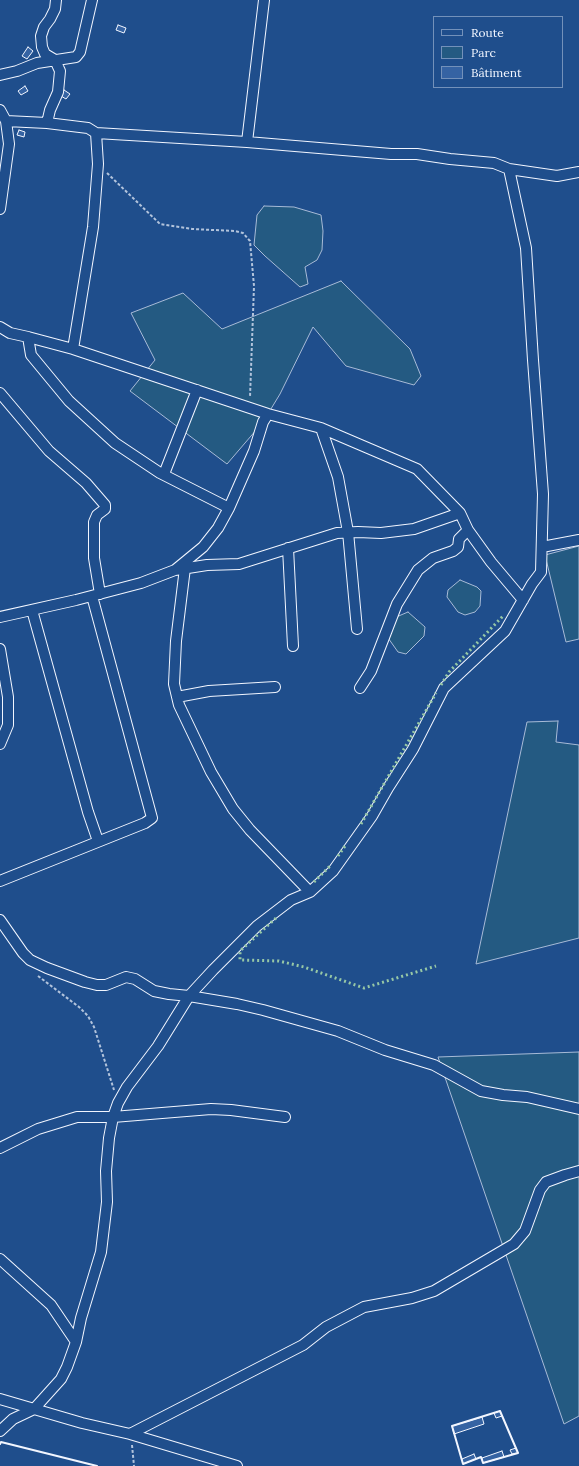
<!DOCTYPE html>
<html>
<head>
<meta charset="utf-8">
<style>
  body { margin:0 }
  #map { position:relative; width:579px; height:1466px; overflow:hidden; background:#1f4e8c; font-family:Lora,serif }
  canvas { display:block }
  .legend { position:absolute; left:433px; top:16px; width:130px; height:72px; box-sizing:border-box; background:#1f4e8c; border:1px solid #7391ba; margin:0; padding:5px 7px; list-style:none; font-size:12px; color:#f2f6ff }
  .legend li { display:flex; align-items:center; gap:8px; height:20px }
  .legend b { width:20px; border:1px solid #7391ba }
</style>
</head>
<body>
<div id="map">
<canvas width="579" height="1466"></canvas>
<ul class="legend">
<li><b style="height:5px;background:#1f4e8c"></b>Route</li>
<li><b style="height:11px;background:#245a82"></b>Parc</li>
<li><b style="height:11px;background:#3563a3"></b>Bâtiment</li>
</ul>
</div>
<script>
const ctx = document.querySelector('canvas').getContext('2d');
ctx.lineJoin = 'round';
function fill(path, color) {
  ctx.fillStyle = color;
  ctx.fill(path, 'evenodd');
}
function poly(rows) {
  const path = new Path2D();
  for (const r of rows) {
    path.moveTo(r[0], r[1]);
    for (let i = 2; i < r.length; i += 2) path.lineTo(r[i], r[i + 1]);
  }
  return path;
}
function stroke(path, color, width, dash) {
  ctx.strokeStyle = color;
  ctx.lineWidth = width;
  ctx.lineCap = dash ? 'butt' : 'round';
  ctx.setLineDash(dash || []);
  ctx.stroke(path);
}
const green = poly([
  [264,206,294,207,321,215,323,231,322,250,317,260,305,267,308,284,300,287,265,256,254,245,257,215,264,206],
  [341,281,410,349,421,376,414,385,346,366,313,327,280,394,263,422,227,464,130,391,155,360,131,313,183,293,222,329,341,281],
  [579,546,579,639,566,642,545,555,579,546],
  [460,580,477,587,481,591,480,606,475,612,465,615,458,612,447,597,448,590,460,580],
  [408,612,425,627,424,636,406,654,398,652,386,635,394,618,408,612],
  [558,721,556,742,579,745,579,938,476,964,527,722,558,721],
  [579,1052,579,1416,564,1424,438,1057,579,1052]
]);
const building = poly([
  [118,25,126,28,124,33,116,30,118,25],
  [28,47,33,51,27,59,22,56,28,47],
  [25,86,28,91,21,95,18,91,25,86],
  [64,90,70,94,66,99,61,96,64,90],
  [19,130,25,132,24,137,17,135,19,130],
  [500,1411,502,1416,496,1418,494,1413,500,1411],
  [482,1417,484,1424,454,1434,452,1426,482,1417],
  [516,1448,518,1453,512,1454,510,1450,516,1448],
  [502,1451,504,1457,483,1463,482,1458,502,1451],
  [474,1454,476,1459,463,1464,462,1459,474,1454]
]);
const path = poly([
  [107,173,160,224,192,229,235,231,243,233,250,241,254,286,250,397],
  [38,976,79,1007,88,1016,94,1027,114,1090],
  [132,1445,134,1466]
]);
const minor = poly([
  [0,75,17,71,37,63,76,57,80,52,92,0],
  [0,110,6,121],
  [47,123,88,128,96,133,98,164,93,227,73,349],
  [96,133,247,142,391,154,417,154,450,159,494,163,509,169],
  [247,142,264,0],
  [0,209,9,144,6,121,47,123,50,110,58,92,60,71,55,60,45,54,42,47,41,36,44,27,50,19,55,9,56,0],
  [0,327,10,333,28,337,31,355,69,401,115,443,160,473,229,508],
  [28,337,73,349,268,414,321,428,417,469,460,513,468,530,491,562,523,600],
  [0,393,49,451,86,483,105,505,105,509,97,515,94,522,94,558,100,594],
  [321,428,338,477,348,532,357,629],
  [164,474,197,390],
  [542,547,579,540],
  [288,548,293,646],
  [185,568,176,641,174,684,179,705,211,772,233,809,250,830,310,892],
  [175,570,203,547,218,528,229,508,254,451,263,422,268,414],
  [32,610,88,812,98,841],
  [0,617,76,600,141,583,175,570,207,565,239,564,337,533,358,532,381,533,414,529,460,513],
  [0,649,8,697,8,725,0,744],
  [360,688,371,671,397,604,418,570,433,558,453,551,458,547,459,539,468,530],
  [177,697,209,691,275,687],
  [0,881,145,823,152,818,92,596],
  [0,920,23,953,30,960,47,968,85,982,97,985,106,985,126,977,135,979,154,991,169,994,189,996,237,1004,263,1010,338,1031,385,1050,434,1065,481,1091,503,1095,527,1097,579,1109],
  [0,1148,38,1129,77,1117,113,1117,211,1109,231,1110,285,1117],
  [0,1259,51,1305,76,1342],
  [0,1399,82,1423,130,1434,237,1466],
  [0,1431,13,1419,34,1409,61,1379,67,1367,76,1342,81,1318,101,1252,107,1202,106,1171,109,1138,113,1117,118,1103,127,1087,158,1046,189,996,213,970,257,926,291,900,310,892,333,871,372,816,388,788,413,749,444,688,505,631,532,584,541,572,543,494,533,360,526,248,509,169,557,176,579,172],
  [130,1434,303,1345,326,1327,364,1307,412,1298,434,1291,514,1244,525,1231,540,1190,546,1182,565,1175,579,1171]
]);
const hedge = poly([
  [441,685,449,672,504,615],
  [361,824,436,693],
  [338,856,345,846],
  [314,882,331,865],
  [276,918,240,951,240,960,279,961,304,967,364,988,436,966]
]);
const wall = poly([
  [500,1411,518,1453,483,1463,481,1457,463,1464,452,1426,500,1411],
  [0,1444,1,1442,97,1466]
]);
fill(green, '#245a82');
stroke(green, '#a8bbd7', 1);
fill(building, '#3563a3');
stroke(building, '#f2f6ff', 1);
stroke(minor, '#f2f6ff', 12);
stroke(path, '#b3c4dc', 2, [3, 2]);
stroke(minor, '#1f4e8c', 10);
stroke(hedge, '#97c8a6', 3, [2, 3]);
stroke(wall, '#f2f6ff', 2);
</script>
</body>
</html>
